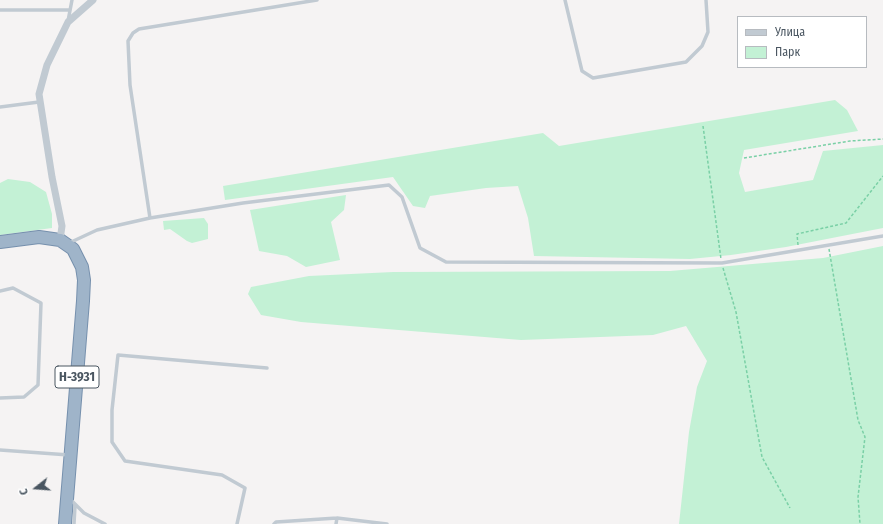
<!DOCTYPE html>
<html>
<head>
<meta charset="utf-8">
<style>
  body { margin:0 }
  #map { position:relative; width:883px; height:524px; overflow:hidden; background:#f5f3f3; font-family:"Fira Sans Condensed",sans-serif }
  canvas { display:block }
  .legend { position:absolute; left:737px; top:16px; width:130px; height:52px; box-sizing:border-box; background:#fff; border:1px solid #b7bbc0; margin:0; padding:5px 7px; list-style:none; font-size:12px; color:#4a5661 }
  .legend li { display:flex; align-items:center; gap:8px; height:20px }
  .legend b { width:20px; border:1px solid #b7bbc0 }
  .north { position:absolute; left:16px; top:468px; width:40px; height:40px; -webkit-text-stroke:3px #fff; paint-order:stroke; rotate:253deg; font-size:11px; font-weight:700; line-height:16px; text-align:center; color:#4a5661 }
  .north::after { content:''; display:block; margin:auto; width:14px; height:18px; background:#4a5661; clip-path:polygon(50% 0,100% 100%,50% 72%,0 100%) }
</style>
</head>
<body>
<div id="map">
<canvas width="883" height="524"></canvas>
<ul class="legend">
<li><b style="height:5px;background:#c1cad2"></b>Улица</li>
<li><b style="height:11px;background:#c3f1d5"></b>Парк</li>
</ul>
<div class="north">С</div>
</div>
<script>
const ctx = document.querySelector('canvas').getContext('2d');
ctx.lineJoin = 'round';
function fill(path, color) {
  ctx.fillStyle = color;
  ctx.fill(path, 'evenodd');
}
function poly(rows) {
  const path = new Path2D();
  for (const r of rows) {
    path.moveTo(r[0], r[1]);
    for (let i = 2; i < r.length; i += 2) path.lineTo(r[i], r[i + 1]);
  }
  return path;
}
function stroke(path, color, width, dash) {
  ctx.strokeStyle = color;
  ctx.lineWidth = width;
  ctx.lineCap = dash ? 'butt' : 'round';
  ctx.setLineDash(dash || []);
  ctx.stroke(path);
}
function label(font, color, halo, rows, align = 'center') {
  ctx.font = font + ' "Fira Sans Condensed",sans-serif';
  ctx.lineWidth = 3.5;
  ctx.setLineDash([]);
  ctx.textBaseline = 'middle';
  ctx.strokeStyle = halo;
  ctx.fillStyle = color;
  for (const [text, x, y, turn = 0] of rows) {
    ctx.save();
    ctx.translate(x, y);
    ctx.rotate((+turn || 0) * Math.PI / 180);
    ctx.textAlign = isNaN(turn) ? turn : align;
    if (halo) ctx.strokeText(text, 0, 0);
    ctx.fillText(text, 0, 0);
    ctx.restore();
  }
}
const green = poly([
  [835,100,847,110,858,131,744,150,739,173,745,192,813,180,823,151,883,145,883,228,786,247,731,255,690,259,534,256,528,218,518,186,486,188,430,196,425,208,413,206,393,177,225,200,223,186,543,133,559,146],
  [8,179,30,182,46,192,52,214,52,228,0,235,0,183],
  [346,195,344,210,331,222,340,260,306,267,287,256,259,251,250,210],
  [204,218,208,224,208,239,192,243,187,241,170,229,164,230,163,221],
  [883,246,883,524,679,524,689,432,697,387,707,361,686,326,653,335,521,340,301,322,261,315,248,294,251,287,309,276,393,272,670,271,823,258]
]);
const path = poly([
  [703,126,721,259],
  [744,158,850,141,883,139],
  [798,245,797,234,846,223,883,176],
  [829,249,858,420,865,437,858,497,860,524],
  [723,268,736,312,762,457,790,508]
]);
const service = poly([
  [565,0,582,71,593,78,686,62,702,46,708,32,706,0],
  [0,10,70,10],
  [68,21,72,0],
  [0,107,39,102],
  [150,218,130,85,128,41,133,33,139,29,317,0],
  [69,243,97,230,150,218,243,203,389,185,402,197,420,248,446,262,722,263,883,236],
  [0,291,13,288,41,303,38,385,24,397,0,398],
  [0,450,69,455],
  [70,499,84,513,105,524],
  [337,518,387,524],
  [74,524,75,506],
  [237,524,245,488,222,475,125,461,112,442,112,410,118,355,267,368],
  [274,524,276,522,337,518,336,524]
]);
const minor = poly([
  [60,240,62,226,52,177,39,94,47,65,68,22,93,0]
]);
const trunk = poly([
  [0,242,39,237,60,240,73,249,82,267,84,280,83,301,65,524]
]);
const shields = [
  [77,377,44]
];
const shieldNames = [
  ["Н-3931",77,377]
];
fill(green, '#c3f1d5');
stroke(trunk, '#7690ad', 14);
stroke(path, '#7ad0a6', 1.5, [3, 2]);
stroke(service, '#c1cad2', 3.5);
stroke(minor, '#c1cad2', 7);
stroke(trunk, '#9fb4c9', 12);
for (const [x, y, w] of shields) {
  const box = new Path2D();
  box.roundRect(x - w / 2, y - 11, w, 22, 3);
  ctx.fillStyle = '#fff';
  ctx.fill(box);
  stroke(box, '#4a5661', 1);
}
label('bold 13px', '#4a5661', null, shieldNames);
</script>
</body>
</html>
